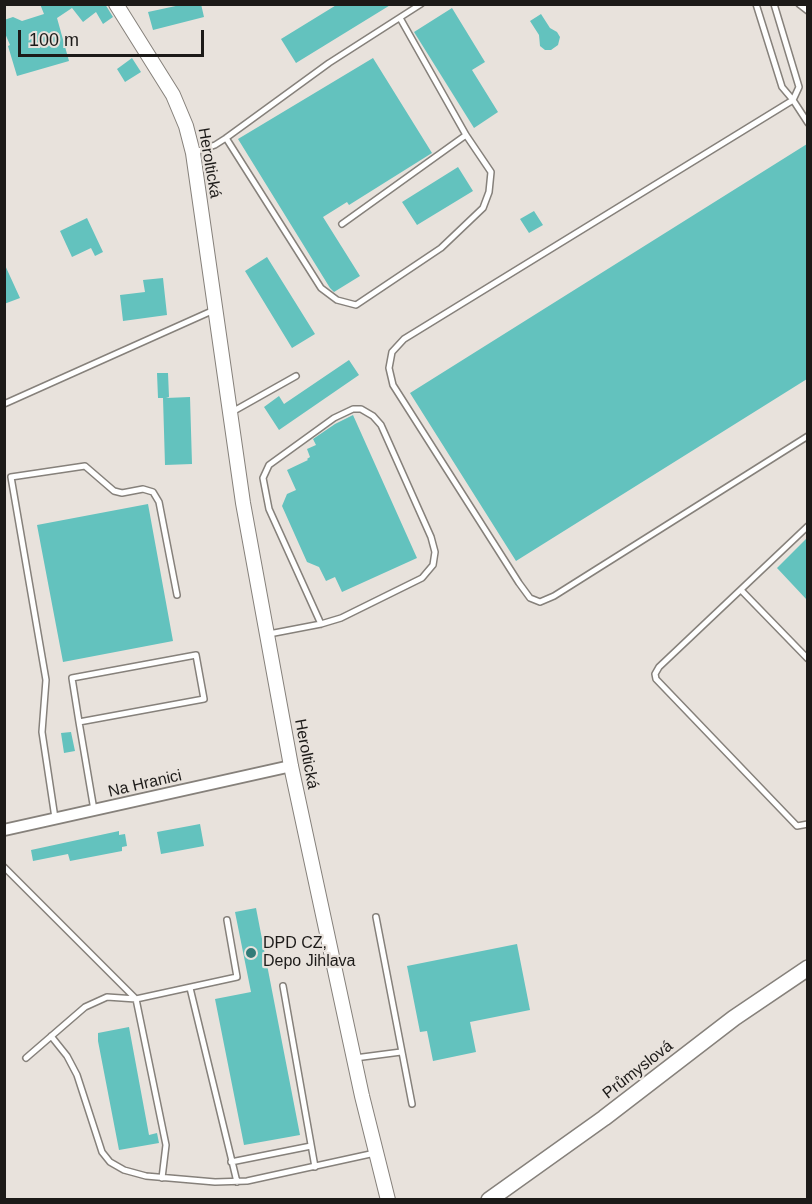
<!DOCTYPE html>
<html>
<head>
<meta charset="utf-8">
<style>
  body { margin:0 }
  #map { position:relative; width:812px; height:1204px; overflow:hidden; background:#e8e2dc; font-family:Helvetica,sans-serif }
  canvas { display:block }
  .frame { position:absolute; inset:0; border:6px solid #1c1a18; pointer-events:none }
  .scale { position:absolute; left:18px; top:30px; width:186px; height:27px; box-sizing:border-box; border:3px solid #1c1a18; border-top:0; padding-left:8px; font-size:18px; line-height:21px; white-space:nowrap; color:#1c1a18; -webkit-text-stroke:4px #e8e2dc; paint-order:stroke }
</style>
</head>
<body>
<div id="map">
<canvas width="812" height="1204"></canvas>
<div class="frame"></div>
<div class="scale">100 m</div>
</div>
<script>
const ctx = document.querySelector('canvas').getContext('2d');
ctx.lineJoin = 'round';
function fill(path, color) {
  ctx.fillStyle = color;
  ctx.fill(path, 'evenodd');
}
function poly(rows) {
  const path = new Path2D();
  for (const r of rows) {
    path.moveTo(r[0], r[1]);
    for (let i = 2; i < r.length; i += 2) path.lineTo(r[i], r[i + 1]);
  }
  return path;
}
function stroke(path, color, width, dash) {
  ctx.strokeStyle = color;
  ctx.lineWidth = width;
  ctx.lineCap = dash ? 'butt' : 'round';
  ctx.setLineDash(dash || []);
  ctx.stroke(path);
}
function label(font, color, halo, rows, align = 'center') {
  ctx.font = font + ' Helvetica,sans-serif';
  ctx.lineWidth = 4.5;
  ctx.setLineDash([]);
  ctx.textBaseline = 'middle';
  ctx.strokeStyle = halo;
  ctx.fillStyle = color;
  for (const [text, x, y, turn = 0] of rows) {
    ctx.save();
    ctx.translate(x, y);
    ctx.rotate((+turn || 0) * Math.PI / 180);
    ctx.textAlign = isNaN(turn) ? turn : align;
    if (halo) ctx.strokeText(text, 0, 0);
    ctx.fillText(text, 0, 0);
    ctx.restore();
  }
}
const building = poly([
  [40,4,105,4,113,17,103,24,96,12,83,22,72,8,57,18,69,61,17,76,8,46,10,45,4,31,4,20,13,17,22,21,44,14],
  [185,4,201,4,204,17,153,30,148,12],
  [338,4,392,4,296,63,281,39],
  [452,8,485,62,472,70,498,112,474,128,414,32],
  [541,14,550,28,557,32,560,37,558,45,551,50,545,50,540,46,539,35,530,21],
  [132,58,141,72,125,82,117,69],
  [373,58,432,153,349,205,347,202,323,217,360,276,334,292,330,288,238,139],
  [807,144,807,379,516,561,410,393],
  [458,167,473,191,417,225,402,202],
  [534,211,543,225,529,233,520,219],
  [87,218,103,252,95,256,91,248,72,257,60,231],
  [267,257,315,334,292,348,245,271],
  [4,263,20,298,4,304],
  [163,278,167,315,123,321,120,295,145,292,143,280],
  [349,360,359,375,279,430,264,407,279,396,284,404],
  [157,373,168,373,169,397,166,398,190,397,192,464,165,465,163,398,158,398],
  [353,415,417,558,342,592,335,577,326,581,319,567,307,562,282,506,287,494,296,490,287,470,308,460,307,459,310,457,307,449,316,445,313,439,335,424],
  [148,504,173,641,63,662,37,525],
  [807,538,807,600,777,568],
  [71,732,75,751,64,753,61,733],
  [200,824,204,846,161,854,157,832],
  [119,831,119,835,125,834,127,846,122,847,122,851,70,861,68,854,33,861,31,850],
  [256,908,300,1135,244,1145,215,999,251,992,235,912],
  [517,944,530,1010,470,1022,476,1052,433,1061,427,1031,420,1032,407,966],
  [129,1027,149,1135,157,1133,159,1143,119,1150,98,1041,98,1033]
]);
const service = poly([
  [756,4,782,87,793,100,799,87,774,4],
  [799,4,808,11],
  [808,123,793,100,404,339,392,352,389,368,393,385,519,583,530,598,540,602,554,596,808,436],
  [226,138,321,288,337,300,356,305,441,248,483,208,489,192,491,172,466,135,400,18],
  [195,152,215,145,226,138,329,63,421,4],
  [342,224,466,135],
  [4,404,214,310],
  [232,412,296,376],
  [808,526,659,667,655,674,656,679,797,826,808,824],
  [741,590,808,659],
  [269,634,321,624,341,618,422,578,433,565,435,552,431,537,381,425,373,416,361,409,353,409,334,418,269,465,263,478,269,509,321,624],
  [79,722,204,699,196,655,72,678,79,722,94,810],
  [55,818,42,732,46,680,11,477,85,466,114,491,122,493,143,489,153,492,159,502,177,595],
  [4,867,136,999,166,1145,162,1178],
  [376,917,412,1104],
  [283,986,315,1167],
  [190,988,237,1182],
  [51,1036,67,1056,77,1075,102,1152,110,1162,124,1170,146,1176,215,1182,247,1181,375,1153],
  [26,1058,85,1007,107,997,136,999,237,977,227,920],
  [355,1058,401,1052],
  [231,1162,311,1146]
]);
const minor = poly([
  [4,830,291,766]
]);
const tertiary = poly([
  [116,4,173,95,186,126,193,153,243,503,291,766,362,1096,388,1200]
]);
const secondary = poly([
  [489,1200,604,1118,734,1018,808,968]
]);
const markers = [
  [251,953,6,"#327b78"]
];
const streetNames = [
  ["Heroltická",209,163,80],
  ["Heroltická",306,754,79],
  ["Na Hranici",145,784,-13],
  ["Průmyslová",638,1070,-38]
];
const poiNames = [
  ["DPD CZ,",263,944],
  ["Depo Jihlava",263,962]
];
fill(building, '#63c2be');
stroke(service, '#86817b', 8);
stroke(minor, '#86817b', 14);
stroke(tertiary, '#86817b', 16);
stroke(secondary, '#86817b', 18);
stroke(service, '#fff', 5);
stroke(minor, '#fff', 10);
stroke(tertiary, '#fff', 14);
stroke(secondary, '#fff', 15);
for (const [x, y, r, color] of markers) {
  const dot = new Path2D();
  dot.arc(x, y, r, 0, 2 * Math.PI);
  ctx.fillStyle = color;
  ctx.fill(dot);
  stroke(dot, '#e8e2dc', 2);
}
label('16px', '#1c1a18', '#e8e2dc', streetNames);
label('16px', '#1c1a18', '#e8e2dc', poiNames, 'left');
</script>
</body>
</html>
